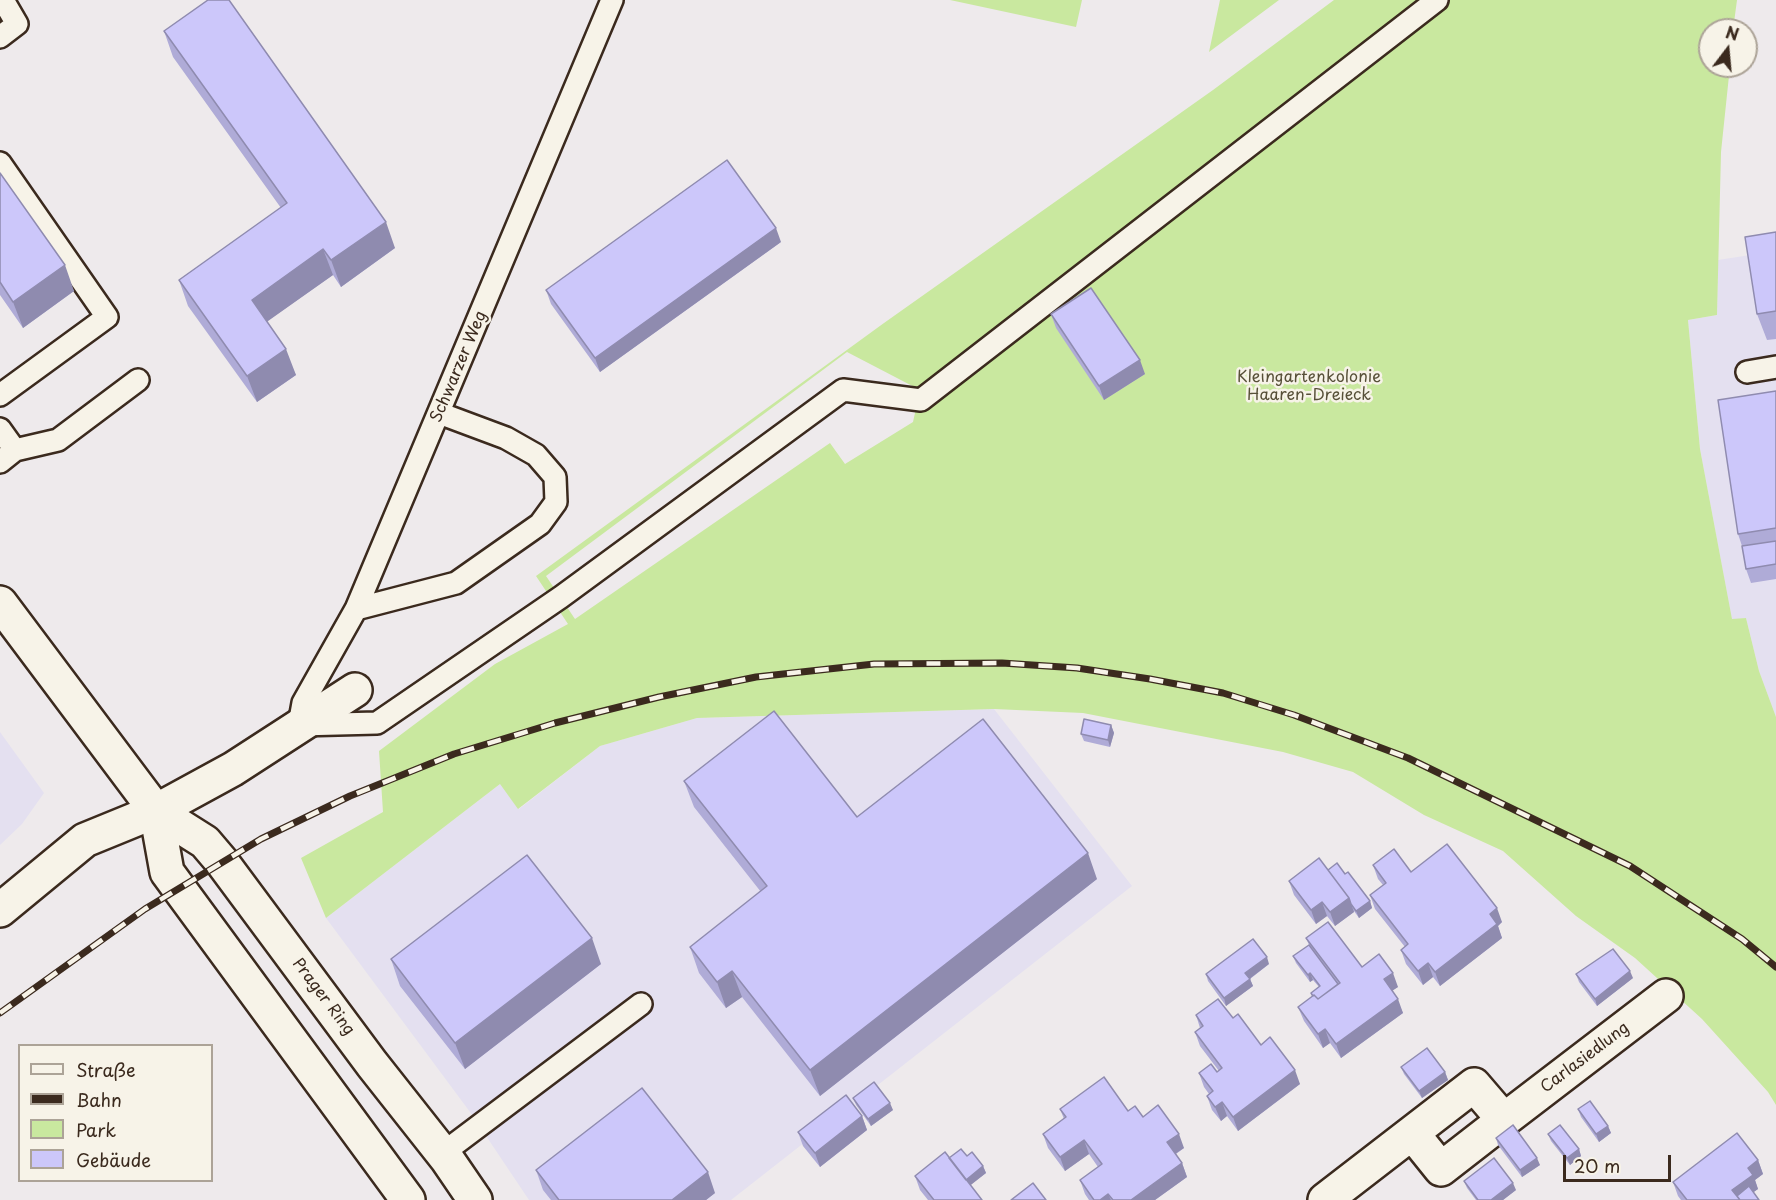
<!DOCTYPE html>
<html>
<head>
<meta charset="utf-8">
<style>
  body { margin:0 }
  #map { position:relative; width:1776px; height:1200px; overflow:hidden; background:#eeeaec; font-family:"Playpen Sans",sans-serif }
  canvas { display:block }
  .legend { position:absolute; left:18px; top:1044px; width:195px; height:138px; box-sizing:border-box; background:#f7f3e8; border:2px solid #aca397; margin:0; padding:8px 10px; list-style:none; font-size:18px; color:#3b2a1e }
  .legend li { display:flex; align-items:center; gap:12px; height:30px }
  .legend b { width:30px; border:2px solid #aca397 }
  .north { position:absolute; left:1698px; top:18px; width:60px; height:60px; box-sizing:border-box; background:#f7f3e8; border:2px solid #aca397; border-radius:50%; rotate:16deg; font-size:16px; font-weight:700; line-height:24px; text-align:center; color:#3b2a1e }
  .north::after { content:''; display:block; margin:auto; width:21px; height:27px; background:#3b2a1e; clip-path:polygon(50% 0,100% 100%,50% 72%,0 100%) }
  .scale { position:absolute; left:1563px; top:1155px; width:108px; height:27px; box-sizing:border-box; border:3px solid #3b2a1e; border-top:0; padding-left:8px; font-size:18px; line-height:21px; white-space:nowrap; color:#3b2a1e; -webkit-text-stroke:4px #f7f3e8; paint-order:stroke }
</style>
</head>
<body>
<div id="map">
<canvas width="1776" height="1200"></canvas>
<ul class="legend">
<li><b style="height:8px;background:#f7f3e8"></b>Straße</li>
<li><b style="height:8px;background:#3b2a1e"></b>Bahn</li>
<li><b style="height:16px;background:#c9e89f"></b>Park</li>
<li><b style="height:16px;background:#ccc7fa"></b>Gebäude</li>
</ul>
<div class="north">N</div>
<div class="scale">20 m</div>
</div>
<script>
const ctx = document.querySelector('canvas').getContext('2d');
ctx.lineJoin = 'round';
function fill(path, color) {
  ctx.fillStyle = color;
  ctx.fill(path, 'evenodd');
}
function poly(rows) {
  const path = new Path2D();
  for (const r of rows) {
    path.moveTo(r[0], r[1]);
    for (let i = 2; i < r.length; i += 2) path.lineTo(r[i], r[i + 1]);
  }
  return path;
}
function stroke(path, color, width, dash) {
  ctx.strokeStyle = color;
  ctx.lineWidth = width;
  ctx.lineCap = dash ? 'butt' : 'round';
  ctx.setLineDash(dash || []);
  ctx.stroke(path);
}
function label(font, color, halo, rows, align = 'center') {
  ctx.font = font + ' "Playpen Sans",sans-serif';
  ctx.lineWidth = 5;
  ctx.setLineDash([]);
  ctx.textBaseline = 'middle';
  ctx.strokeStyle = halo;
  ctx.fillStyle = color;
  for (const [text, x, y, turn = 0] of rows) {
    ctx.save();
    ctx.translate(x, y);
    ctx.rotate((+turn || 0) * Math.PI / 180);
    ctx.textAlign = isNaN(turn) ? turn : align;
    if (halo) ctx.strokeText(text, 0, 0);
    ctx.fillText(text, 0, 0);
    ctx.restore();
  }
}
const built = poly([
  [1776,251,1776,717,1759,671,1746,618,1732,620,1700,449,1688,320,1717,315,1718,260],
  [994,709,1132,886,731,1200,529,1200,470,1112,326,918,500,784,519,809,600,746,697,718],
  [0,732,44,793,22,824,0,845]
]);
const green = poly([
  [950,0,1082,0,1076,27],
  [1220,0,1279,0,1209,52],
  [1334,0,1737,0,1733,30,1710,30,1710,66,1730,66,1721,152,1717,315,1688,320,1700,449,1732,619,1746,618,1759,671,1776,717,1776,1105,1768,1092,1702,1019,1635,958,1576,916,1503,851,1424,815,1353,772,1283,752,1083,713,994,709,697,718,600,746,518,809,500,784,326,918,301,858,383,812,379,751,495,664,568,624,536,576,884,323,1213,90],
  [847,352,920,390,913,422,845,464,830,443,575,619,546,576]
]);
const lane = poly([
  [612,0,356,609,303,703,299,725,377,723,561,597,843,390,921,400,1437,0],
  [0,37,17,24,3,0],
  [0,163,107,317,0,395],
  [1747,372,1776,367],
  [0,429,15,450,0,462],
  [15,450,58,440,138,380],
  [356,609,456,583,540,524,556,502,555,477,536,455,506,438,439,413],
  [443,1153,641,1004]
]);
const street = poly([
  [156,811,233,769,355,690],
  [1412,1133,1441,1169,1504,1120],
  [1325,1200,1474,1085,1504,1120,1666,996]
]);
const secondary = poly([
  [0,910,85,840,156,811]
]);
const primary = poly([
  [0,603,156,811,205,842,222,862,372,1064,447,1159,475,1200],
  [156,811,167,872,408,1200]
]);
const rail = poly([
  [0,1013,145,909,261,839,350,796,454,754,555,723,659,697,756,677,874,664,1002,663,1077,668,1150,679,1223,693,1294,715,1408,758,1630,866,1742,939,1776,967]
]);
const wall = poly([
  [164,31,395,248,341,287,333,275,267,321,296,375,257,402,188,306,179,280,281,208,173,57],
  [0,173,74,291,23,328,0,295],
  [1776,232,1776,339,1767,340,1757,314],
  [781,242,600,372,551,304,546,290],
  [1051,314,1145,374,1104,400,1056,328],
  [1776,391,1776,579,1751,583,1746,569,1742,546,1738,534],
  [1111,725,1114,733,1110,747,1084,741,1081,734],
  [684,781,857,817,1097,879,820,1096,742,997,726,1008,699,973,690,947,761,892,694,807],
  [1373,865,1411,872,1502,922,1498,926,1502,938,1440,986,1433,977,1423,985,1406,964,1401,950,1405,947,1375,909,1370,895,1383,885,1378,879],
  [1328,870,1345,874,1370,901,1372,908,1359,918,1354,911,1354,912,1335,926,1327,916,1316,924,1294,895,1289,881],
  [1306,938,1398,987,1392,990,1403,1013,1341,1058,1330,1043,1323,1048,1304,1021,1298,1007,1312,997,1311,993,1319,987,1313,980,1310,982,1296,963,1293,956,1309,945],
  [391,959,601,964,465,1069,400,986],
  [1269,964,1250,979,1253,986,1226,1006,1208,981,1206,974],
  [1576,974,1633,978,1597,1006,1579,982],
  [1196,1015,1233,1018,1300,1084,1238,1131,1227,1116,1221,1121,1212,1110,1207,1096,1209,1094,1204,1087,1199,1073,1217,1072,1219,1071,1200,1046,1195,1032,1200,1028],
  [1401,1067,1445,1072,1448,1080,1422,1098,1404,1074],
  [853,1098,893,1110,871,1126,856,1105],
  [1060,1109,1128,1111,1143,1117,1184,1148,1176,1154,1182,1163,1187,1177,1155,1200,1089,1200,1085,1194,1080,1180,1098,1167,1089,1154,1065,1171,1048,1148,1043,1134,1064,1119],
  [1578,1109,1608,1126,1611,1133,1599,1142,1581,1117],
  [862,1116,867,1130,820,1167,803,1146,798,1132],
  [1548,1134,1579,1149,1581,1156,1570,1165,1551,1141],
  [1496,1138,1540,1165,1522,1177,1498,1145],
  [967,1156,983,1166,986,1173,970,1185,982,1200,928,1200,920,1190,915,1176,949,1158],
  [1758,1160,1763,1174,1755,1180,1758,1189,1753,1192,1759,1200,1681,1200,1678,1196,1673,1182],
  [536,1170,715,1193,706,1200,551,1200,543,1190],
  [1464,1181,1516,1190,1503,1200,1476,1200,1467,1188]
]);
const shadedWall = poly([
  [386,222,395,248,341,287,331,260],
  [776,228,781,242,600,372,595,358],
  [323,249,333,275,261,326,252,300],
  [65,265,74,291,23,328,13,302],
  [286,349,296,375,257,402,247,376],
  [1140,360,1145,374,1104,400,1099,386],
  [1111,725,1114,733,1110,747,1108,740],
  [1088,853,1097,879,820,1096,810,1070],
  [1349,898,1354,912,1335,926,1330,912],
  [1370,901,1372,908,1359,918,1356,911],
  [1322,902,1327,916,1316,924,1311,910],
  [1497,908,1502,922,1498,926,1502,938,1440,986,1435,972,1490,914],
  [592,938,601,964,465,1069,455,1043],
  [1267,957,1269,964,1248,980,1245,973],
  [1428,963,1433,977,1423,985,1418,971],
  [732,971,742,997,726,1008,717,982],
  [1630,971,1633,978,1597,1006,1595,999],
  [1310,973,1313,980,1310,982,1308,975],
  [1393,973,1398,987,1389,993,1384,979],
  [1250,979,1253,986,1226,1006,1224,998],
  [1398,999,1403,1013,1341,1058,1336,1044],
  [1325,1029,1330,1043,1323,1048,1318,1034],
  [1295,1070,1300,1084,1238,1131,1233,1117],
  [1445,1072,1448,1080,1422,1098,1419,1091],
  [1222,1102,1227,1116,1221,1121,1215,1107],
  [890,1103,893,1110,871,1126,868,1119],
  [862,1116,867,1130,820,1167,815,1153],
  [1608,1126,1611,1133,1599,1142,1596,1134],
  [1179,1134,1184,1148,1172,1156,1167,1142],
  [1084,1140,1089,1154,1065,1171,1060,1157],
  [1579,1149,1581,1156,1570,1165,1567,1158],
  [1537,1158,1540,1165,1522,1177,1520,1170],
  [1758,1160,1763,1174,1755,1180,1758,1189,1743,1200,1737,1200,1732,1190,1748,1168],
  [1182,1163,1187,1177,1155,1200,1131,1200],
  [983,1166,986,1173,967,1188,964,1181],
  [708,1172,715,1193,706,1200,672,1200],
  [1513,1183,1516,1190,1503,1200,1491,1200],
  [1108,1194,1111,1200,1100,1200]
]);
const building = poly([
  [208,0,229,0,386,222,331,260,323,249,252,300,286,349,247,376,179,280,287,203,164,31,208,0],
  [727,160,776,228,595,358,546,290,727,160],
  [0,173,65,265,13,302,0,282,0,173],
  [1776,232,1776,311,1757,314,1745,237,1776,232],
  [1091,288,1140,360,1099,386,1051,314,1091,288],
  [1776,391,1776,528,1738,534,1718,400,1776,391],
  [1776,541,1776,564,1746,569,1742,546,1776,541],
  [774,711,857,817,983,719,1088,853,810,1070,732,971,717,982,690,947,767,886,684,781,774,711],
  [1084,719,1111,725,1108,740,1081,734,1084,719],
  [1447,844,1497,908,1490,914,1497,924,1435,972,1428,963,1418,971,1401,950,1408,944,1370,895,1386,883,1373,865,1394,849,1411,872,1447,844],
  [527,855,592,938,455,1043,391,959,527,855],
  [1319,858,1349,898,1330,912,1322,902,1311,910,1289,881,1319,858],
  [1337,863,1345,874,1348,872,1370,901,1356,911,1351,904,1349,898,1328,870,1337,863],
  [1328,922,1362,967,1379,954,1393,973,1384,979,1398,999,1336,1044,1325,1029,1318,1034,1298,1007,1314,995,1318,999,1340,983,1306,938,1328,922],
  [1253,939,1267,957,1245,973,1250,979,1224,998,1206,974,1253,939],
  [1309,945,1338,984,1318,999,1314,995,1313,996,1311,993,1320,986,1310,973,1308,975,1293,956,1309,945],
  [1613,949,1630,971,1595,999,1576,974,1613,949],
  [1218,999,1233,1018,1238,1014,1261,1045,1270,1037,1295,1070,1233,1117,1222,1102,1215,1107,1207,1096,1213,1091,1199,1073,1211,1064,1217,1072,1222,1068,1195,1032,1203,1026,1196,1015,1218,999],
  [1427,1048,1445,1072,1419,1091,1401,1067,1427,1048],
  [1104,1077,1128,1111,1135,1106,1143,1117,1158,1105,1179,1134,1167,1142,1182,1163,1131,1200,1113,1200,1108,1194,1100,1200,1094,1200,1080,1180,1102,1164,1084,1140,1060,1157,1043,1134,1066,1117,1060,1109,1104,1077],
  [874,1082,890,1103,868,1119,853,1098,874,1082],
  [642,1088,708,1172,672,1200,559,1200,536,1170,642,1088],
  [846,1095,862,1116,815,1153,798,1132,846,1095],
  [1590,1101,1608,1126,1596,1134,1578,1109,1590,1101],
  [1513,1125,1537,1158,1520,1170,1496,1138,1513,1125],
  [1560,1125,1579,1149,1567,1158,1548,1134,1560,1125],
  [1737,1133,1758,1160,1748,1168,1753,1175,1732,1190,1740,1200,1687,1200,1673,1182,1737,1133],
  [961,1149,967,1156,972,1152,983,1166,966,1180,949,1158,961,1149],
  [945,1152,982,1200,934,1200,915,1176,945,1152],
  [1494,1158,1513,1183,1491,1200,1478,1200,1464,1181,1494,1158],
  [1033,1183,1046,1200,1011,1200,1033,1183],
  [1749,1186,1759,1200,1740,1200,1737,1196,1749,1186]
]);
const streetNames = [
  ["Schwarzer Weg",459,367,-67],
  ["Prager Ring",323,997,53],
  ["Carlasiedlung",1585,1058,-37]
];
const parkNames = [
  ["Kleingartenkolonie",1309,378],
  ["Haaren-Dreieck",1309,396]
];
fill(built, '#e4e0f0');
fill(green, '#c9e89f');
stroke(lane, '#3b2a1e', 26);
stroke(street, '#3b2a1e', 38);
stroke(secondary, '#3b2a1e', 38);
stroke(primary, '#3b2a1e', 38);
stroke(lane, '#f7f3e8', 21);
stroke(street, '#f7f3e8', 33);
stroke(secondary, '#f7f3e8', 33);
stroke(primary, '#f7f3e8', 33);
stroke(rail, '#3b2a1e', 7);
stroke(rail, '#f7f3e8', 4.5, [14]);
fill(wall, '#afabd7');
fill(shadedWall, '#8f8baf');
fill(building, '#ccc7fa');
stroke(building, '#8f8baf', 1.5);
label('16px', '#3b2a1e', '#f7f3e8', streetNames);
label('16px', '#575038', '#f7f3e8', parkNames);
</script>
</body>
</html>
